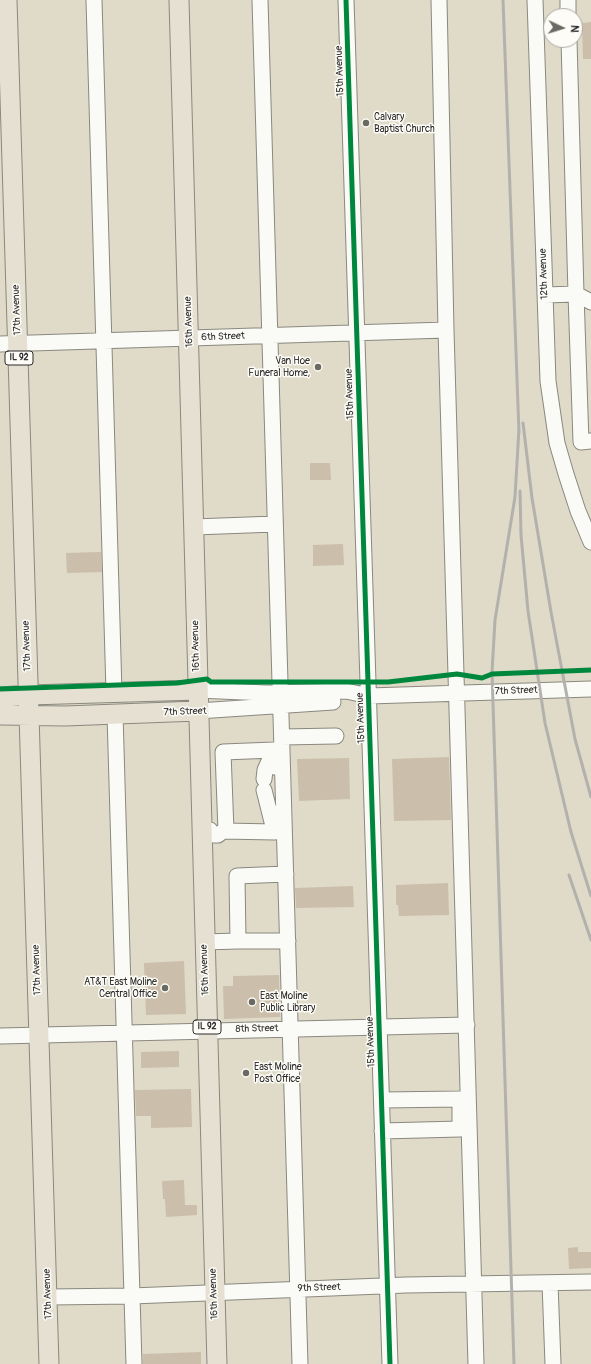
<!DOCTYPE html>
<html>
<head>
<meta charset="utf-8">
<style>
  body { margin:0 }
  #map { position:relative; width:591px; height:1364px; overflow:hidden; background:#dfdbc8; font-family:Pangolin,sans-serif }
  canvas { display:block }
  .north { position:absolute; left:543px; top:8px; width:40px; height:40px; box-sizing:border-box; background:#fdfcf7; border:1px solid #a9a8a5; border-radius:50%; rotate:94deg; font-size:11px; font-weight:700; line-height:16px; text-align:center; color:#2b2b2b }
  .north::after { content:''; display:block; margin:auto; width:14px; height:18px; background:#6a6962; clip-path:polygon(50% 0,100% 100%,50% 72%,0 100%) }
</style>
</head>
<body>
<div id="map">
<canvas width="591" height="1364"></canvas>
<div class="north">N</div>
</div>
<script>
const ctx = document.querySelector('canvas').getContext('2d');
ctx.lineJoin = 'round';
function fill(path, color) {
  ctx.fillStyle = color;
  ctx.fill(path, 'evenodd');
}
function poly(rows) {
  const path = new Path2D();
  for (const r of rows) {
    path.moveTo(r[0], r[1]);
    for (let i = 2; i < r.length; i += 2) path.lineTo(r[i], r[i + 1]);
  }
  return path;
}
function stroke(path, color, width, dash) {
  ctx.strokeStyle = color;
  ctx.lineWidth = width;
  ctx.lineCap = dash ? 'butt' : 'round';
  ctx.setLineDash(dash || []);
  ctx.stroke(path);
}
function label(font, color, halo, rows, align = 'center') {
  ctx.font = font + ' Pangolin,sans-serif';
  ctx.lineWidth = 3;
  ctx.setLineDash([]);
  ctx.textBaseline = 'middle';
  ctx.strokeStyle = halo;
  ctx.fillStyle = color;
  for (const [text, x, y, turn = 0] of rows) {
    ctx.save();
    ctx.translate(x, y);
    ctx.rotate((+turn || 0) * Math.PI / 180);
    ctx.textAlign = isNaN(turn) ? turn : align;
    if (halo) ctx.strokeText(text, 0, 0);
    ctx.fillText(text, 0, 0);
    ctx.restore();
  }
}
const building = poly([
  [591,22,591,59,583,59,582,23],
  [310,463,330,463,331,480,310,480],
  [343,544,344,565,313,566,313,545],
  [101,552,102,572,67,573,66,553],
  [449,757,451,820,394,821,392,759],
  [349,758,350,799,299,801,297,759],
  [448,883,449,915,399,916,398,905,396,905,396,885],
  [353,886,354,907,296,908,295,888],
  [184,961,186,1014,146,1015,144,963],
  [279,975,280,1017,224,1019,223,986,233,986,233,976],
  [179,1051,179,1067,141,1068,141,1052],
  [191,1089,192,1127,151,1128,151,1116,136,1116,135,1090],
  [184,1180,185,1205,197,1205,197,1215,166,1217,165,1199,163,1199,162,1181],
  [578,1247,578,1252,591,1252,591,1268,569,1269,568,1248],
  [201,1352,201,1364,143,1364,143,1354]
]);
const minor = poly([
  [94,0,114,692],
  [260,0,300,1364],
  [346,0,390,1364],
  [439,0,446,330,476,1364],
  [535,0,548,381,557,443,566,474,578,511,591,542],
  [568,0,568,16],
  [545,295,576,294,569,40],
  [591,302,576,294,581,442,591,441],
  [0,344,446,330],
  [194,527,275,524],
  [197,690,266,693,346,691,369,696,591,689],
  [198,711,333,702],
  [115,714,134,1364],
  [282,737,336,736],
  [264,779,265,770,273,752],
  [264,790,273,826],
  [210,830,212,835,218,835,223,831,275,832,275,813],
  [226,831,223,752,274,750,274,767],
  [286,874,237,876,238,941,288,941],
  [204,942,238,941],
  [0,1036,467,1025],
  [382,1100,460,1099,460,1129,382,1131],
  [550,1283,553,1364],
  [48,1297,132,1296,406,1285,591,1282]
]);
const major = poly([
  [7,0,49,1364],
  [179,0,217,1364],
  [0,697,29,695,197,690],
  [0,715,65,716,198,711]
]);
const rail = poly([
  [503,0,519,433],
  [523,423,532,498,551,612,575,739,591,797],
  [520,491,521,535,528,611,545,723,571,832,591,896],
  [569,875,591,940],
  [514,1364,492,672,495,620,515,497,519,428]
]);
const cycleway = poly([
  [346,0,390,1364],
  [0,689,177,683,207,679,211,682,388,682,457,674,482,678,492,674,591,670]
]);
const markers = [
  [366,123,4,"#6a6962"],
  [318,367,4,"#6a6962"],
  [165,988,4,"#6a6962"],
  [252,1002,4,"#6a6962"],
  [246,1073,4,"#6a6962"]
];
const shields = [
  [19,358,28],
  [207,1027,28]
];
const shieldNames = [
  ["IL 92",19,358],
  ["IL 92",207,1027]
];
const streetNames = [
  ["15th Avenue",340,71,-92],
  ["12th Avenue",544,274,-92],
  ["17th Avenue",17,310,-92],
  ["16th Avenue",189,322,-92],
  ["6th Street",223,337,-2],
  ["15th Avenue",350,394,-92],
  ["17th Avenue",27,646,-92],
  ["16th Avenue",196,646,-91],
  ["7th Street",516,691,-2],
  ["7th Street",185,712,-2],
  ["15th Avenue",361,718,-92],
  ["17th Avenue",37,970,-92],
  ["16th Avenue",205,970,-92],
  ["8th Street",257,1029,-1],
  ["15th Avenue",371,1042,-92],
  ["9th Street",319,1288,-2],
  ["17th Avenue",48,1294,-92],
  ["16th Avenue",214,1294,-92]
];
const poiNames = [
  ["Calvary",374,117],
  ["Baptist Church",374,129],
  ["Van Hoe",310,361,"right"],
  ["Funeral Home,",310,373,"right"],
  ["AT&T East Moline",157,982,"right"],
  ["Central Office",157,994,"right"],
  ["East Moline",260,996],
  ["Public Library",260,1008],
  ["East Moline",254,1067],
  ["Post Office",254,1079]
];
fill(building, '#cbbeab');
stroke(minor, '#8a887f', 17);
stroke(major, '#8a887f', 21);
stroke(minor, '#fafaf7', 15);
stroke(major, '#e5e0d2', 19);
stroke(rail, '#b2b1ae', 3);
stroke(cycleway, '#00873e', 5);
for (const [x, y, r, color] of markers) {
  const dot = new Path2D();
  dot.arc(x, y, r, 0, 2 * Math.PI);
  ctx.fillStyle = color;
  ctx.fill(dot);
  stroke(dot, '#fdfcf7', 1.5);
}
for (const [x, y, w] of shields) {
  const box = new Path2D();
  box.roundRect(x - w / 2, y - 7, w, 14, 3);
  ctx.fillStyle = '#fdfcf7';
  ctx.fill(box);
  stroke(box, '#2b2b2b', 1);
}
label('bold 9px', '#2b2b2b', null, shieldNames);
label('10px', '#2b2b2b', '#fdfcf7', streetNames);
label('10px', '#2b2b2b', '#fdfcf7', poiNames, 'left');
</script>
</body>
</html>
